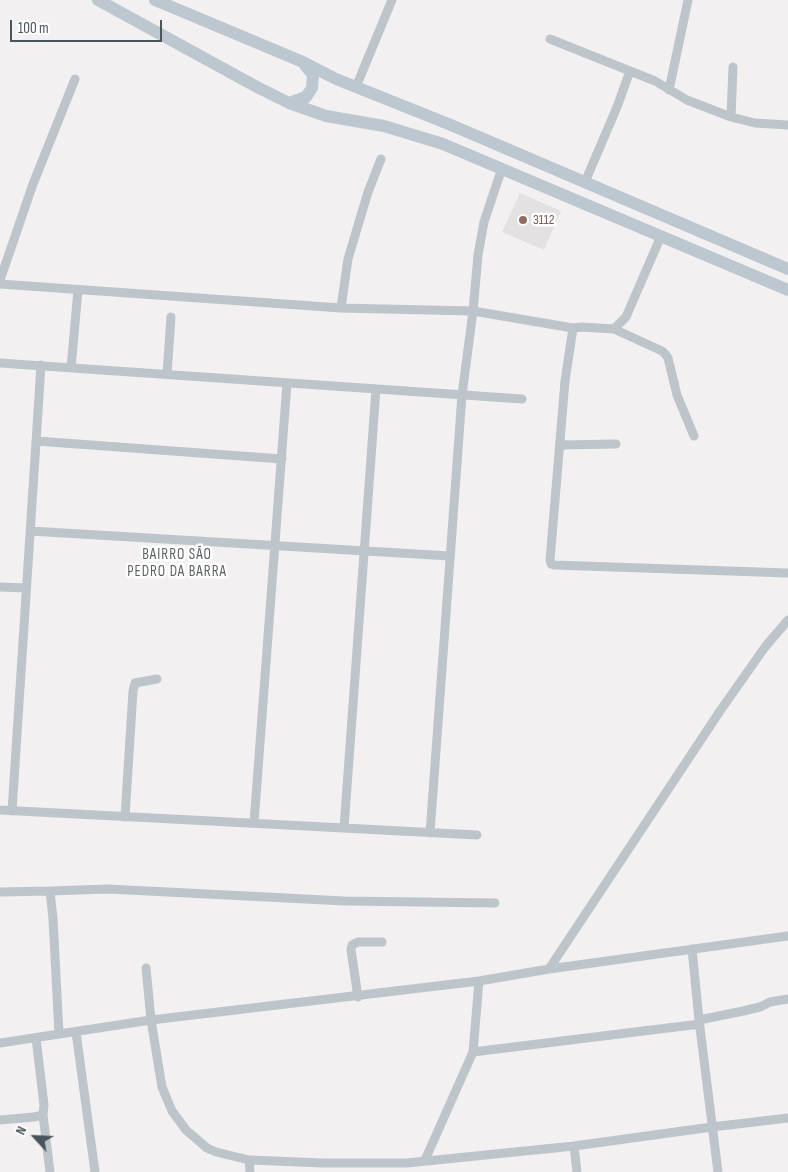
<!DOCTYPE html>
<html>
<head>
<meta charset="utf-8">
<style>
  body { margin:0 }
  #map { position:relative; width:788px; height:1172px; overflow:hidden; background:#f2f0f0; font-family:"Sofia Sans Condensed",sans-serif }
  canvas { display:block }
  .north { position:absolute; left:10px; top:1112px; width:50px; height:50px; -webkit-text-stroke:4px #fff; paint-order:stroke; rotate:295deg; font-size:14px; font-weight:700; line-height:20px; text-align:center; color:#49545c }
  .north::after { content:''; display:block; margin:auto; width:18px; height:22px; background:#49545c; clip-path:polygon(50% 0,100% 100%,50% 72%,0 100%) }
  .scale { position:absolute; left:10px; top:20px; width:152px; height:22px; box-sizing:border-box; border:2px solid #49545c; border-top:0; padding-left:6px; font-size:15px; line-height:18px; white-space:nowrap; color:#49545c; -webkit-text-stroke:4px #fff; paint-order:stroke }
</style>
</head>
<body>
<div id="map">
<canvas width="788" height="1172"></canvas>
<div class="north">N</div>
<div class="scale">100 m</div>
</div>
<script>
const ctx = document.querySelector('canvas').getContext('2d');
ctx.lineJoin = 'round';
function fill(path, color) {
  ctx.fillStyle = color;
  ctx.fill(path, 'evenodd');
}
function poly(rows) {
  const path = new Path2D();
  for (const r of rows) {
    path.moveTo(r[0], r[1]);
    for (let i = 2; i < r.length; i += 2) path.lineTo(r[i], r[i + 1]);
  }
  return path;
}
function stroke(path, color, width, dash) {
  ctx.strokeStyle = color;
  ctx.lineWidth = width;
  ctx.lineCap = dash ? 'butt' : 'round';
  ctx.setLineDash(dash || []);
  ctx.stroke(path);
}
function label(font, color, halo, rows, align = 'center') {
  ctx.font = font + ' "Sofia Sans Condensed",sans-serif';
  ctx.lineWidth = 5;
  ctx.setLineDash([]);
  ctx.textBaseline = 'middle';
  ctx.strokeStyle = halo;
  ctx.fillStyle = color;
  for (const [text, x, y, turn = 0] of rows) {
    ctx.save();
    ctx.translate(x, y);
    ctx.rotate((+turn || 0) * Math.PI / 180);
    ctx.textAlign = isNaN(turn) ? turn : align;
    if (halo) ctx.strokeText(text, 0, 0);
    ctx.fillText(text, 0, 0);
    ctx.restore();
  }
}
const education = poly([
  [520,193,561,211,544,250,502,232]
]);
const minor = poly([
  [550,39,630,71],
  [356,87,392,0],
  [669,90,688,0],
  [731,117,733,67],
  [585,182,617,107,630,71,655,81,687,100,731,117,755,123,788,125],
  [0,280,33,184,75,79],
  [0,284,341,308,473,311,573,328,582,327,614,329,626,317,661,236],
  [341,308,348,259,368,192,381,159],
  [573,328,565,381,550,560,551,564,554,565,788,573],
  [614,329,662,351,666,355,668,358,677,395,694,436],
  [0,363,522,399],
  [71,368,78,290],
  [167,374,171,317],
  [36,441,282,459],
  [560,445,616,444],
  [30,531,450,556],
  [0,587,26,588],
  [0,810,477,835],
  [12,811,41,365],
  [125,817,133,691,135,683,157,679],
  [254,823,287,383],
  [344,828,376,389],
  [430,833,462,395,473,311,478,255,484,222,502,168],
  [50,891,108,889,345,901,495,903],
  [0,892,50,891,53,919,59,1033],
  [692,949,699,1020,718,1172],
  [146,968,151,1020,162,1087,172,1111,186,1130,207,1148,216,1152,249,1160,323,1163,407,1163,574,1146,712,1127,788,1118],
  [549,969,720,711,765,647,788,620],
  [358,997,351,950,352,945,358,942,382,942],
  [699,1020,743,1011,760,1007,770,1002,788,999],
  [76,1032,95,1172],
  [0,1043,151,1020,479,981,549,969,788,936],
  [473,1052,700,1024],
  [43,1115,50,1172],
  [0,1120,34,1117,43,1115,44,1105,36,1038],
  [574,1146,577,1172],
  [249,1160,250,1172],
  [425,1160,473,1052,479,981]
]);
const secondary = poly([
  [98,0,257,87,289,103,326,116,384,126,443,144,788,290],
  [155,0,303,62,336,79,451,125,788,269],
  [289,103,306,97,312,88,313,75,305,65]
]);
const markers = [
  [523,220,5,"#8d6e63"]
];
const educationNames = [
  ["3112",533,220]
];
const neighbourhoodNames = [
  ["BAIRRO SÃO",177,555],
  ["PEDRO DA BARRA",177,572]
];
fill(education, '#e3e1e1');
stroke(minor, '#bdc5cb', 9);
stroke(secondary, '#bdc7d0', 12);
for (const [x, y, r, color] of markers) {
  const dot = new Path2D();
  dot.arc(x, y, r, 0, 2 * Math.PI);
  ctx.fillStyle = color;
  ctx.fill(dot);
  stroke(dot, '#fff', 2);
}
label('14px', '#785e54', '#fff', educationNames, 'left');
ctx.letterSpacing = '1px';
label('15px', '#5d6164', '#fff', neighbourhoodNames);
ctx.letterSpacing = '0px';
</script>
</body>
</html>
